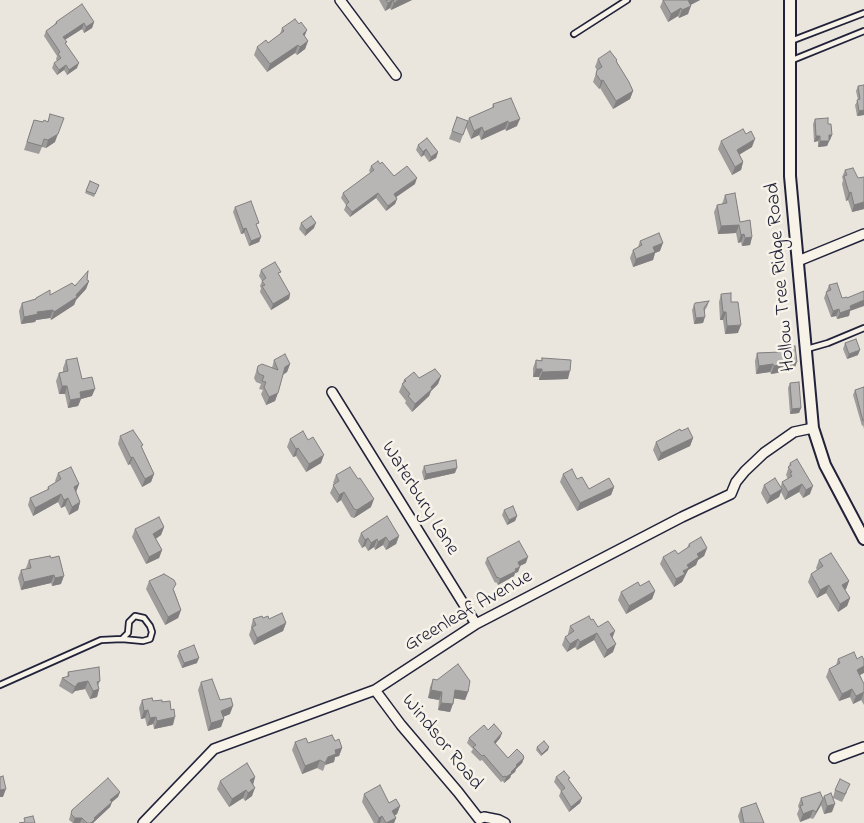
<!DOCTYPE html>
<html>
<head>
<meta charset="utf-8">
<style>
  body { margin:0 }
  canvas { display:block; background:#eae6de }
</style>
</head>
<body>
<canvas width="864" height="823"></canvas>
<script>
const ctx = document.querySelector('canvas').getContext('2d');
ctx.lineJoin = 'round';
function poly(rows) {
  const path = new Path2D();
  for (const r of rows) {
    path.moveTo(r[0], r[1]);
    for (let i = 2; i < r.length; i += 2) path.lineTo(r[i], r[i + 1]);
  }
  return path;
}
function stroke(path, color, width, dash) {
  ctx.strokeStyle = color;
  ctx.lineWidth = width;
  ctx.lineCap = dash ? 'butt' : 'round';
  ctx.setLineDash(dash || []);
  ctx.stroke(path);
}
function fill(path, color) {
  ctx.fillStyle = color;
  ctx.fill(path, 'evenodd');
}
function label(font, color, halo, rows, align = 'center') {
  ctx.font = font + ' "Indie Flower",sans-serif';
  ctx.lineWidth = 5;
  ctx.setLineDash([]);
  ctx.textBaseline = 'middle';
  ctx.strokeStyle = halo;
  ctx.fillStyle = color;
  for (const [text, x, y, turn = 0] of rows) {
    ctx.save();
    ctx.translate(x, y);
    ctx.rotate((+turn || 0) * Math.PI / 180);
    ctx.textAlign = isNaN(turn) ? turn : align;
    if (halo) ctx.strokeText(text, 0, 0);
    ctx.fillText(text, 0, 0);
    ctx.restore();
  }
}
const service = poly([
  [574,34,627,0],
  [791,41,864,13],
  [790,61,864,31],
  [807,349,828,343,864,328],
  [0,685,101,640,122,639,143,641,150,639,152,632,150,626,144,618,135,616,129,622,128,633,122,639]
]);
const minor = poly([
  [340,0,396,75],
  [798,261,864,234],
  [332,392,476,624],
  [375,690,401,725,458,792,479,819],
  [834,758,864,747],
  [479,819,484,817,499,820,505,823],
  [143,823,214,749,375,690,476,624,682,517,731,494,736,482,745,471,764,453,794,432,813,428]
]);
const tertiary = poly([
  [790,0,790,176,813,428,825,465,864,539]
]);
const wall = poly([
  [379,0,412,0,391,10,390,8,385,11],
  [663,0,700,0,690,5,688,14,679,18,678,16,668,22,660,7],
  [56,22,94,22,92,28,84,33,82,29,65,40,66,45,77,68,67,75,64,70,57,75,52,68,54,63,57,61,56,59,57,56,44,36,46,31,54,25],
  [282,28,305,37,308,41,305,49,297,55,295,53,267,72,254,55,257,47,268,43,280,34],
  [598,59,617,60,617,62,633,91,630,99,613,109,600,88,599,89,593,82,597,70,595,67],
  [858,86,864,115,857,116,855,105,858,100,856,91],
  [493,104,517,126,506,131,505,129,481,140,479,135,471,139,466,127,460,143,449,139,457,117,468,121,469,118,492,108],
  [50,114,55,142,46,148,42,147,39,154,24,150,34,120,43,122,48,121],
  [815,119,828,124,832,135,827,146,818,147,818,141,814,142,813,124],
  [721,141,752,147,739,154,743,162,741,170,732,175,718,149],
  [418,145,438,152,436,158,429,162,424,155,421,157,416,150],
  [380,164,394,176,415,184,396,197,397,199,395,204,386,211,376,198,350,217,344,210,346,205,341,198,343,193,371,173,369,171,371,166],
  [845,170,858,178,864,209,852,212,848,200,846,201,842,184,843,180,842,177],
  [90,181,99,185,94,197,85,193],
  [725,195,740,222,752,237,750,245,742,246,741,242,738,243,736,233,718,234,714,212,717,205,722,204],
  [235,207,258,228,261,237,259,242,249,246,244,233,241,234,233,212],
  [301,223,314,228,305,236,299,229],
  [640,241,660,251,655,253,653,260,633,267,630,258,633,250,638,247],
  [261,270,279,276,290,294,289,299,271,310,260,292,261,288,260,286,262,281,259,276],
  [87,280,89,281,86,289,76,300,74,305,51,320,50,318,36,320,35,322,21,324,19,311,22,303,35,299,36,298,50,295],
  [829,285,842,298,850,311,849,316,837,319,836,316,831,317,824,298],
  [721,294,738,333,725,334,723,320,720,320,719,302],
  [709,301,707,307,705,310,703,323,694,324,692,310,694,305],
  [845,343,858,355,847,359,843,349],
  [780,348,794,370,771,374,770,372,756,374,755,361,757,353,778,352],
  [542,358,568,379,539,380,539,377,533,377,533,368,536,360,541,361],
  [66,360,82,379,92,396,81,399,78,406,68,408,65,394,59,394,56,381,59,373,63,372,63,368],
  [274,360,290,364,287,372,283,375,275,401,266,405,261,394,263,390,259,389,261,384,256,382,254,378,258,366,272,368],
  [441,376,438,384,431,391,429,396,412,412,405,403,406,401,399,392,404,380],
  [790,383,801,408,799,413,790,414,788,388],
  [864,387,864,429,863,425,862,426,853,395,855,390],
  [681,431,693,438,690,446,658,461,653,450,656,442],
  [120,436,142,448,154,474,151,482,142,487,130,464,128,465,118,444],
  [290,439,321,463,306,472,296,456,293,457,287,447],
  [790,463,810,494,803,498,799,492,785,500,781,492,779,497,767,504,761,493,764,485,781,486,782,482,788,479,786,475],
  [424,466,455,473,424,480,422,472],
  [58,473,79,484,76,492,80,502,78,510,69,515,65,506,61,508,58,502,33,516,28,505,30,498,47,490,48,487,56,482,55,481],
  [563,474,577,479,589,489,614,487,611,495,577,511,560,482],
  [336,475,371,507,354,518,351,517,341,500,337,503,330,493,334,484,333,483],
  [504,510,517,516,515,521,507,525,502,515],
  [164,527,161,535,156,539,162,550,159,558,146,564,132,537,135,529],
  [361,533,399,536,396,544,386,550,383,545,375,550,374,547,368,551,365,546,362,548,358,541],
  [689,544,707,548,704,556,698,560,696,565,688,570,682,582,674,587,660,564,663,557,678,554,687,548],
  [51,558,61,584,52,586,51,583,21,590,18,578,21,570,26,569,26,568,29,560],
  [487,558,526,563,519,566,518,572,515,573,514,576,498,585,496,582,495,583,485,563],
  [819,560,849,581,846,589,845,590,850,598,847,606,838,612,826,593,817,598,808,582,811,574,817,570,816,568],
  [149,581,174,590,181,610,178,618,165,625,146,589],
  [640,586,655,591,652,599,626,614,618,600,621,592],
  [263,618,286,623,283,631,254,645,249,635,251,629,251,627,253,619],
  [591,620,598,627,612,638,613,652,604,658,594,640,577,650,575,647,567,652,562,645,565,637,568,635,568,634,570,626],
  [179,651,197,663,182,668,177,656],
  [838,659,857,659,864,660,864,672,860,675,864,684,864,705,861,700,853,704,850,697,839,701,826,677,829,669,836,665],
  [68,672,100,681,98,686,99,689,97,697,90,699,85,689,75,691,72,694,59,686,62,678,67,677],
  [433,679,468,692,465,700,454,698,450,712,438,710,439,700,428,698,430,687],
  [201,682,220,700,230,714,223,717,221,727,208,731,198,690],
  [142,700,162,702,173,725,154,729,153,724,147,726,145,718,141,719,139,708],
  [488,730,502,733,500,738,495,744,508,758,524,758,522,763,516,769,515,772,511,775,510,778,504,783,503,781,501,782,482,760,480,761,471,752,473,749,467,743,469,738],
  [335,741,342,748,339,756,335,757,334,762,325,765,323,771,317,768,302,774,292,750,295,742,308,743],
  [537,747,548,750,541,756,536,750],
  [255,777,253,784,252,796,245,801,243,798,229,807,217,789,220,781],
  [556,777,569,780,582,798,580,803,569,812,559,796,561,791,554,782],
  [835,790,847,792,842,802,833,798,832,812,824,814,821,805,813,819,810,818,800,822,797,814,799,809,798,806,801,798,823,798,824,796,833,797],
  [120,792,118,797,112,802,110,807,94,822,93,823,73,823,69,820,70,816,72,810],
  [364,794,400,806,397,814,394,816,396,818,394,823,374,823,362,802],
  [741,808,764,823,740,823,738,816]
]);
const shadedWall = poly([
  [393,0,390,8,385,11,388,3],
  [399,0,412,0,391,10,394,3],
  [688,0,700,0,685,8],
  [691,6,688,14,679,18,682,10],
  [681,8,678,16,668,22,671,14],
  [94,22,92,28,84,33,86,27],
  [84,23,82,29,61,42,63,37],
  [307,30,304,38,303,34],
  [308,41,305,49,297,55,300,47],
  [298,45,295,53,267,72,270,64],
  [79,63,77,68,67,75,69,70],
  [66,65,64,70,57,75,59,70],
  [603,80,600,88,599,89,601,81],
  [633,91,630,99,613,109,616,101],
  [864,110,864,115,857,116,859,111],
  [520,119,517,126,506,131,509,123],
  [508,121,505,129,481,140,484,132],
  [482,127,479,135,471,139,474,131],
  [58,134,55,142,46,148,48,140],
  [829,135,832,135,830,140,827,140],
  [816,136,820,136,818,141,814,142],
  [755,139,752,147,734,158,737,150],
  [820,141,829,141,827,146,818,147],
  [426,149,424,155,421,157,423,152],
  [438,152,436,158,429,162,431,157],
  [743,162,741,170,732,175,735,167],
  [417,178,415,184,392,200,394,194],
  [851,192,848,200,846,201,849,193],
  [378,193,376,198,350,217,352,212],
  [397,199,395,204,386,211,388,206],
  [864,202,864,209,852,212,854,205],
  [316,223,314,228,305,236,306,230],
  [739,225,736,233,718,234,721,226],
  [246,228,244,233,241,234,243,229],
  [744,234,741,242,738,243,741,235],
  [261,237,259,242,249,246,251,241],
  [752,237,750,245,742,246,745,238],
  [663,243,660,251,655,253,653,260,633,267,636,259,653,247],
  [89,281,86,289,76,300,74,305,51,320,54,312,76,295],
  [290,294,289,299,271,310,273,304],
  [864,300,864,306,850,311,849,316,837,319,840,313,850,306],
  [839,309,836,316,831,317,833,311],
  [53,310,50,318,36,320,35,322,21,324,24,317,37,312],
  [723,312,726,312,723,320,720,320],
  [705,317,703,323,694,324,696,318],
  [741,325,738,333,725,334,727,326],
  [860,350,858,355,847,359,849,354],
  [797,362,794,370,771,374,774,366],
  [290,364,287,372,282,375,285,367],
  [773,364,770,372,756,374,759,366],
  [536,369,542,369,539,377,533,377],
  [570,371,568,379,539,380,542,372],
  [441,376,438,384,431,391,429,396,412,412,415,404],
  [62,386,67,386,65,394,59,394],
  [95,389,92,396,81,399,78,406,68,408,70,400,80,392],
  [278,393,275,401,266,405,269,397],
  [801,408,799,413,790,414,792,409],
  [693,438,690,446,658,461,661,453],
  [298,448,296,456,293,457,296,449],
  [324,455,321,463,306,472,309,464],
  [133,457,130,464,128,465,131,458],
  [457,468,455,473,424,480,426,474],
  [154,474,151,482,142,487,145,479],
  [79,484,76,492,74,487],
  [802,484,799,492,785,500,788,492],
  [813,486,810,494,803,498,806,490],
  [614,487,611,495,577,511,580,503],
  [782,489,779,497,767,504,770,496],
  [344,492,341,500,337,503,339,495],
  [61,494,58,502,33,516,35,508],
  [68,498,65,506,61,508,64,500],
  [374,499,371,507,354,518,357,510],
  [80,502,78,510,69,515,72,507],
  [517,516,515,521,507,525,509,520],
  [164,527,161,535,150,542,153,534],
  [399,536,396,544,386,550,389,542],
  [386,537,383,545,375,550,378,542],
  [368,538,365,546,362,548,365,540],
  [377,539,374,547,368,551,371,543],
  [707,548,704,556,698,560,696,565,688,570,682,582,674,587,676,579,687,565,697,554],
  [162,550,159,558,146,564,149,557],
  [528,557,526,563,516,568,518,562],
  [520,567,518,572,515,573,514,576,498,585,500,579],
  [54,575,51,583,21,590,24,582],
  [64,576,61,584,52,586,55,578],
  [849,581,846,589,839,593,842,585],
  [829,585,826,593,817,598,820,590],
  [655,591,652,599,626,614,629,606],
  [850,598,847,606,838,612,840,604],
  [181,610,178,618,165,625,168,617],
  [286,623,283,631,254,645,257,638],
  [615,631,612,639,610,634],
  [597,633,594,640,577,650,580,642],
  [578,639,575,647,567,652,570,644],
  [616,644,613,652,604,658,607,650],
  [199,658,197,663,182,668,184,663],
  [864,666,864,673,854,678,857,670],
  [88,681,85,689,75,691,72,694,75,687,78,683],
  [99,689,97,697,90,699,93,691],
  [852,689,850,697,839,701,842,694],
  [431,690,442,692,439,700,428,698],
  [455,690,468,692,465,700,452,698],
  [864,692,861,700,853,704,856,696],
  [441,703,453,704,450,712,438,710],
  [233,706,230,714,218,719,221,711],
  [148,710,145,718,141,719,144,711],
  [156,717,153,724,147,726,150,718],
  [175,717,173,725,154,729,157,721],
  [224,719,221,727,208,731,211,723],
  [502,733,500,738,492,748,494,742],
  [549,747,548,750,541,756,542,754],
  [342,748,339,756,335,757,334,762,325,765,323,771,328,757,335,750],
  [524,758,522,763,516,769,515,772,511,775,510,778,504,783,506,777,516,765],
  [320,760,317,768,302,774,305,766],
  [255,777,253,785,250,780],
  [255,788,252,796,245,801,248,793],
  [6,789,3,797,0,797,0,790],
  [246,790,243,798,229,807,232,799],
  [120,792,118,797,112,802,110,807,94,822,93,823,91,823,94,818,110,800],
  [582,798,580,803,569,812,571,807],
  [823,799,820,807,813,819,816,812],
  [835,804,832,812,824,814,827,806],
  [400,806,397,814,389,819,392,811],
  [813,810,810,818,800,822,803,814],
  [382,816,380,823,377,823,379,818],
  [75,818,82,818,80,823,73,823],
  [396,818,394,823,386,823]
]);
const building = poly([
  [386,0,399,0,394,3,393,0,388,3,386,0],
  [663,0,688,0,691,6,682,10,681,8,671,14,663,0],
  [82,4,94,22,86,27,84,23,63,37,67,42,65,43,79,63,69,70,66,65,59,70,54,63,61,58,58,54,60,52,46,31,57,23,56,22,82,4],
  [295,19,299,24,301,22,307,30,303,34,308,41,300,47,298,45,270,64,257,47,266,40,268,43,284,31,282,28,295,19],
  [610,51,617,60,616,61,629,82,633,91,616,101,603,80,601,81,596,74,597,70,602,67,598,59,610,51],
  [864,85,864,110,859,111,857,100,860,99,858,86,864,85],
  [511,98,520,119,509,123,508,121,484,132,482,127,474,131,469,118,494,107,493,104,511,98],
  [50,114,64,118,58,134,48,140,44,139,42,146,27,142,34,120,43,122,44,120,48,122,50,114],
  [457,117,468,121,463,135,452,131,457,117],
  [828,118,828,124,831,124,832,135,829,135,829,141,820,141,820,136,816,136,815,119,828,118],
  [743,129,746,134,751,131,755,139,737,150,743,162,735,167,721,141,743,129],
  [427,138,438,152,431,157,426,149,423,152,418,145,427,138],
  [378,161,380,164,382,162,394,176,407,166,417,178,394,194,397,199,388,206,378,193,352,212,346,205,349,202,343,193,374,170,371,166,378,161],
  [853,168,858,178,864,177,864,202,854,205,851,192,849,193,844,176,847,175,845,170,853,168],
  [90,181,99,185,95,194,86,191,90,181],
  [735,193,740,222,750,220,752,237,745,238,744,234,741,235,739,225,721,226,717,205,727,203,725,195,735,193],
  [251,201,259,223,256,224,261,237,251,241,246,228,243,229,235,207,251,201],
  [311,216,316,223,306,230,301,223,311,216],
  [659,233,663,243,653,247,655,252,636,259,633,250,642,245,640,241,659,233],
  [275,262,281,272,278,273,290,294,273,304,262,286,265,285,262,281,266,278,261,270,275,262],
  [88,271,87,280,89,281,76,295,77,297,54,312,53,310,37,312,38,314,24,317,22,303,36,299,36,298,50,290,50,295,72,283,75,286,88,271],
  [837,283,842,298,847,297,847,298,864,291,864,300,850,306,851,309,840,313,839,309,833,311,826,292,831,290,829,285,837,283],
  [731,293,731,302,738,302,741,325,727,326,726,312,723,312,721,294,731,293],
  [709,301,704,308,705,317,696,318,694,305,695,303,709,301],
  [856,339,860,350,849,354,845,343,856,339],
  [795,346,797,362,774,366,773,364,759,366,757,353,780,352,780,348,795,346],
  [285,354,290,364,285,367,278,393,269,397,264,387,266,382,262,381,264,376,259,374,257,370,258,366,262,364,278,370,274,360,285,354],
  [77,358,82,379,92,377,95,389,80,392,81,398,70,400,67,386,62,386,59,373,68,371,66,360,77,358],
  [542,358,571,360,570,371,542,372,542,369,536,369,536,360,542,361,542,358],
  [435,369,441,376,431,387,432,389,415,404,408,396,410,394,402,384,406,381,404,380,414,372,419,378,435,369],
  [799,382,801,408,792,409,790,383,799,382],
  [864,387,864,420,863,421,855,390,864,387],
  [688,428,693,438,661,453,656,442,680,429,681,431,688,428],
  [133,430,143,445,141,446,154,474,145,479,133,457,131,458,120,436,133,430],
  [303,431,308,440,313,437,324,455,309,464,298,448,296,449,290,439,303,431],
  [797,459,813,486,806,490,802,484,788,492,782,482,792,476,790,473,792,472,788,467,791,465,790,463,797,459],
  [456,460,457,468,426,474,424,466,456,460],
  [71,467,79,484,74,487,80,502,72,507,68,498,64,500,61,494,35,508,30,498,49,489,48,487,61,479,58,473,71,467],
  [350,467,358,479,360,478,374,499,357,510,354,509,344,492,339,495,333,485,339,481,336,475,350,467],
  [572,469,577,479,582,477,589,489,609,478,614,487,580,503,563,474,572,469],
  [775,478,782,489,770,496,764,485,775,478],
  [513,506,517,516,509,520,504,510,513,506],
  [387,516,399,536,389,542,386,537,378,542,377,539,371,543,368,538,365,540,361,533,387,516],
  [159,517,164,527,153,534,162,550,149,557,135,529,159,517],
  [701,537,707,548,697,554,699,557,687,565,689,568,683,571,685,574,676,579,663,557,675,550,678,554,690,546,689,544,701,537],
  [519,541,528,557,518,562,520,567,515,569,516,571,500,579,498,577,497,578,487,558,519,541],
  [831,553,849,581,842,585,850,598,840,604,829,585,820,590,811,574,823,566,819,560,831,553],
  [50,556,51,558,59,556,64,576,55,578,54,575,24,582,21,570,31,568,29,560,50,556],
  [164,574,174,580,176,584,173,589,181,610,168,617,149,581,164,574],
  [649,581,655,591,629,606,621,592,638,582,640,586,649,581],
  [282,613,286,623,257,638,252,627,256,625,253,619,262,616,263,618,268,616,269,619,282,613],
  [589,616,591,620,593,619,598,627,608,621,615,631,610,634,616,644,607,650,597,633,580,642,578,639,570,644,565,637,574,631,570,626,589,616],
  [194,645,199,658,184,663,179,651,194,645],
  [854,652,857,659,862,656,864,660,864,666,857,670,864,684,864,692,856,696,852,689,842,694,829,669,840,663,838,659,854,652],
  [458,664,470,681,468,692,455,690,453,704,441,703,442,692,431,690,433,679,437,680,458,664],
  [99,667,100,681,97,682,99,689,93,691,88,681,78,683,75,687,62,678,69,676,68,672,99,667],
  [212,679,220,700,231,698,233,706,221,711,224,719,211,723,201,682,212,679],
  [152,698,153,701,162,700,162,702,170,701,171,710,174,709,175,717,157,721,156,717,150,718,148,710,144,711,142,700,152,698],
  [494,724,502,733,494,742,508,758,517,749,523,755,524,758,516,765,517,766,511,772,512,773,506,777,505,776,503,777,484,755,482,756,473,747,476,745,469,738,484,725,488,730,494,724],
  [332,735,335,741,339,739,342,748,335,750,336,754,328,757,325,763,320,760,305,766,295,742,306,738,308,743,332,735],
  [544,741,549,747,542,754,537,747,544,741],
  [247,763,255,777,250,780,255,788,248,793,246,790,232,799,220,781,247,763],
  [564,771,570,778,568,779,582,798,571,807,561,791,565,788,556,777,564,771],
  [3,776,6,789,0,790,0,777,3,776],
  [108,778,120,792,110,800,112,802,94,818,95,819,91,823,87,823,82,818,75,818,71,814,72,810,108,778],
  [840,779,850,784,845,794,835,790,840,779],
  [380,785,389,803,396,799,400,806,392,811,396,818,386,823,382,816,379,818,364,794,380,785],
  [820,792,823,799,816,812,813,810,803,814,800,806,803,805,801,798,820,792],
  [831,793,835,804,827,806,824,796,831,793],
  [756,803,764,823,744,823,741,808,756,803],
  [33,816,35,823,19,823,25,822,24,818,33,816]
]);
const streetNames = [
  ["Hollow Tree Ridge Road",782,277,-95],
  ["Waterbury Lane",419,499,58],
  ["Greenleaf Avenue",469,612,-30],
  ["Windsor Road",441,743,51]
];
stroke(service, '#22223b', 8);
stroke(minor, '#22223b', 12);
stroke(tertiary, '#22223b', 14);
stroke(service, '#f7f3e8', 4.5);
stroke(minor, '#f7f3e8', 9);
stroke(tertiary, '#f7f3e8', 10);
fill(wall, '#9e9d9c');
fill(shadedWall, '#817f7f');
fill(building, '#b8b6b5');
stroke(building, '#817f7f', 1);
label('20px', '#22223b', '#f7f3e8', streetNames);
</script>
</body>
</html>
